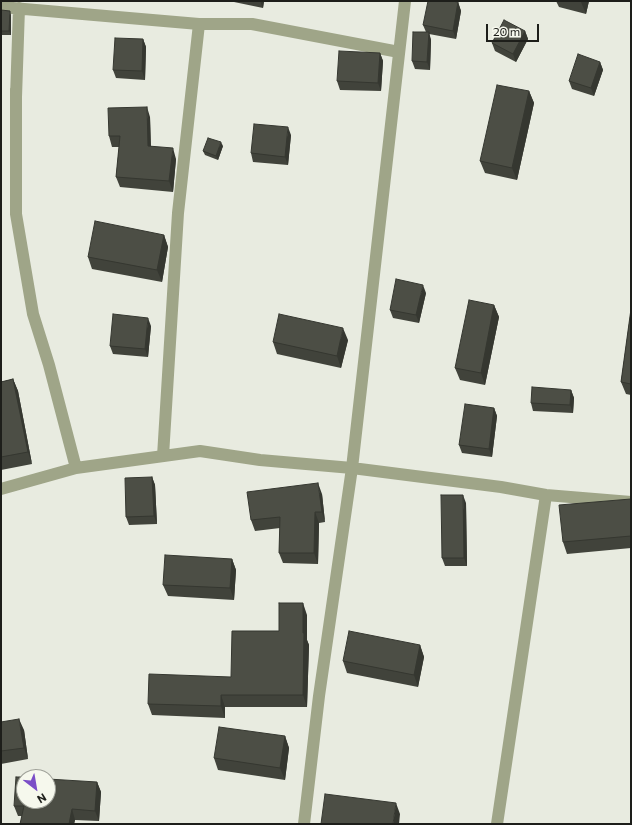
<!DOCTYPE html>
<html>
<head>
<meta charset="utf-8">
<style>
  body { margin:0 }
  #map { position:relative; width:632px; height:825px; overflow:hidden; background:#e8ebe0; font-family:Commissioner,sans-serif }
  canvas { display:block }
  .frame { position:absolute; inset:0; border:2px solid #1d1e1a; pointer-events:none }
  .north { position:absolute; left:16px; top:769px; width:40px; height:40px; box-sizing:border-box; background:#f6f8ed; border:1px solid #9fa199; border-radius:50%; rotate:149deg; font-size:11px; font-weight:700; line-height:16px; text-align:center; color:#1d1e1a }
  .north::after { content:''; display:block; margin:auto; width:14px; height:18px; background:#7b4ec7; clip-path:polygon(50% 0,100% 100%,50% 72%,0 100%) }
  .scale { position:absolute; left:486px; top:24px; width:53px; height:18px; box-sizing:border-box; border:2px solid #1d1e1a; border-top:0; padding-left:5px; font-size:12px; line-height:14px; white-space:nowrap; color:#1d1e1a; -webkit-text-stroke:3px #f6f8ed; paint-order:stroke }
</style>
</head>
<body>
<div id="map">
<canvas width="632" height="825"></canvas>
<div class="frame"></div>
<div class="north">N</div>
<div class="scale">20 m</div>
</div>
<script>
const ctx = document.querySelector('canvas').getContext('2d');
ctx.lineJoin = 'round';
function poly(rows) {
  const path = new Path2D();
  for (const r of rows) {
    path.moveTo(r[0], r[1]);
    for (let i = 2; i < r.length; i += 2) path.lineTo(r[i], r[i + 1]);
  }
  return path;
}
function stroke(path, color, width, dash) {
  ctx.strokeStyle = color;
  ctx.lineWidth = width;
  ctx.lineCap = dash ? 'butt' : 'round';
  ctx.setLineDash(dash || []);
  ctx.stroke(path);
}
function fill(path, color) {
  ctx.fillStyle = color;
  ctx.fill(path, 'evenodd');
}
const minor = poly([
  [1,7,199,24,252,24,399,52],
  [16,89,16,214,33,314,49,365,76,468],
  [16,97,19,8],
  [163,456,178,213,199,24],
  [1,489,76,468,200,451,260,460,352,468,501,487,546,495,631,502],
  [304,824,319,696,352,468,405,1],
  [497,824,546,495]
]);
const wall = poly([
  [234,1,264,1,263,8,234,2],
  [556,1,589,1,586,14,559,7],
  [458,2,461,11,456,39,429,34,431,40,430,70,415,69,412,61,426,32,423,25],
  [1,10,11,15,11,35,1,35],
  [525,31,528,39,516,62,495,51,492,43],
  [143,39,146,47,145,80,116,78,113,70],
  [380,53,383,61,381,91,340,90,337,81],
  [600,62,603,70,594,96,572,89,569,81],
  [529,91,534,103,517,180,485,173,480,161],
  [150,117,151,146,176,159,173,192,120,187,116,177,119,147,112,147,109,136],
  [291,135,288,165,253,162,251,153],
  [223,146,218,160,205,155,203,151],
  [164,235,168,247,162,282,92,269,88,257],
  [426,293,419,323,393,318,390,310],
  [494,305,499,317,485,385,460,380,455,368],
  [631,309,631,395,626,394,621,382],
  [151,326,148,357,113,354,110,346],
  [348,340,341,368,277,354,273,342],
  [13,379,18,391,32,464,1,470,1,382],
  [571,390,574,398,573,413,533,411,531,403],
  [494,408,497,416,492,457,462,453,459,445],
  [152,477,155,485,157,524,129,525,126,517],
  [322,494,325,522,319,523,318,564,283,563,279,553,280,528,255,531,251,520],
  [631,499,631,548,567,554,563,542],
  [466,503,467,566,445,566,442,558],
  [232,559,236,570,234,600,168,596,163,585],
  [307,615,307,640,309,645,307,707,225,707,225,718,152,715,148,704,231,677,279,631],
  [420,645,424,657,418,687,347,673,343,661],
  [1,722,24,730,28,759,1,764],
  [285,736,289,748,285,780,218,770,214,758],
  [97,782,101,792,99,821,75,820,74,824,20,824,22,816,18,816,14,806]
]);
const shadedWall = poly([
  [260,1,264,1,263,8],
  [582,1,589,1,586,14,581,2],
  [458,2,461,11,456,39,453,31],
  [10,11,11,15,11,35,9,31],
  [525,31,528,39,516,62,513,54],
  [429,32,431,40,430,70,427,62],
  [143,39,146,47,145,80,142,71],
  [380,53,383,61,381,91,378,83],
  [600,62,603,70,594,96,591,88],
  [529,91,534,103,517,180,512,168],
  [147,107,150,117,151,157,148,146],
  [288,127,291,135,288,165,285,157],
  [221,142,223,146,218,160,216,156],
  [173,148,176,159,173,192,169,181],
  [164,235,168,247,162,282,157,270],
  [423,285,426,293,419,323,416,315],
  [494,305,499,317,485,385,481,373],
  [148,318,151,326,148,357,145,349],
  [343,328,348,340,341,368,337,356],
  [13,379,18,391,32,464,28,452],
  [571,390,574,398,573,413,570,405],
  [494,408,497,416,492,457,489,449],
  [152,477,155,485,157,524,154,516],
  [318,483,322,494,325,522,322,512],
  [463,495,466,503,467,566,464,558],
  [315,512,319,523,318,564,314,553],
  [232,559,236,570,234,600,230,588],
  [303,603,307,615,307,640,309,645,307,707,303,695],
  [420,645,424,657,418,687,414,675],
  [221,695,225,707,225,718,221,706],
  [19,719,24,730,28,759,24,748],
  [285,736,289,748,285,780,280,768],
  [97,782,101,792,99,821,95,811],
  [396,803,400,814,399,824,393,824],
  [72,809,75,820,74,824,69,824]
]);
const building = poly([
  [428,1,451,1,458,2,453,31,423,25,428,1],
  [1,10,10,11,9,31,1,31,1,10],
  [504,20,525,31,513,54,492,43,504,20],
  [413,32,429,32,427,62,412,61,413,32],
  [115,38,143,39,142,71,113,70,115,38],
  [339,51,380,53,378,83,337,81,339,51],
  [578,54,600,62,591,88,569,81,578,54],
  [497,85,529,91,512,168,480,161,497,85],
  [147,107,148,146,173,148,169,181,116,177,120,136,109,136,108,108,147,107],
  [254,124,288,127,285,157,251,153,254,124],
  [208,138,221,142,216,156,203,151,208,138],
  [95,221,164,235,157,270,88,257,95,221],
  [396,279,423,285,416,315,390,310,396,279],
  [469,300,494,305,481,373,455,368,469,300],
  [631,309,631,384,621,382,631,309],
  [113,314,148,318,145,349,110,346,113,314],
  [279,314,343,328,337,356,273,342,279,314],
  [13,379,28,452,1,457,1,382,13,379],
  [532,387,571,390,570,405,531,403,532,387],
  [465,404,494,408,489,449,459,445,465,404],
  [152,477,154,516,126,517,125,478,152,477],
  [318,483,322,512,315,512,314,553,279,553,280,517,251,520,247,492,318,483],
  [441,495,463,495,464,558,442,558,441,495],
  [631,499,631,536,563,542,559,505,631,499],
  [165,555,232,559,230,588,163,585,165,555],
  [279,603,303,603,303,633,304,633,303,695,221,695,221,706,148,704,149,674,231,677,232,631,279,631,279,603],
  [349,631,420,645,414,675,343,661,349,631],
  [19,719,24,748,1,751,1,722,19,719],
  [219,727,285,736,280,768,214,758,219,727],
  [16,777,24,777,24,801,48,801,48,779,97,782,95,811,72,809,69,824,20,824,24,806,14,806,16,777],
  [325,794,396,803,393,824,321,824,325,794]
]);
stroke(minor, '#9fa588', 12);
fill(wall, '#41433b');
fill(shadedWall, '#353730');
fill(building, '#4c4e45');
stroke(building, '#353730', 1);
</script>
</body>
</html>
